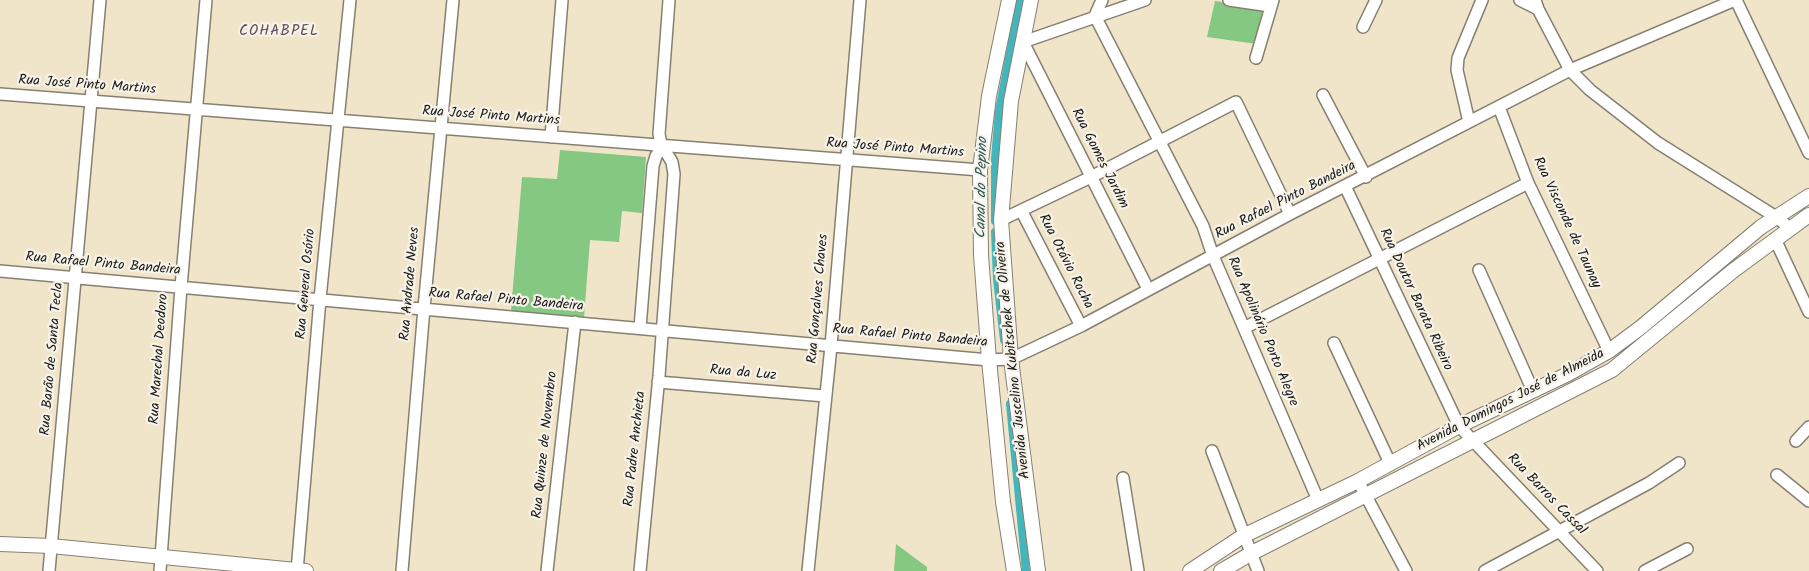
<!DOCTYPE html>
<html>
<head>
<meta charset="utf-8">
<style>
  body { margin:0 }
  canvas { display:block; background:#f0e4c9 }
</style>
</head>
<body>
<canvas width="1809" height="571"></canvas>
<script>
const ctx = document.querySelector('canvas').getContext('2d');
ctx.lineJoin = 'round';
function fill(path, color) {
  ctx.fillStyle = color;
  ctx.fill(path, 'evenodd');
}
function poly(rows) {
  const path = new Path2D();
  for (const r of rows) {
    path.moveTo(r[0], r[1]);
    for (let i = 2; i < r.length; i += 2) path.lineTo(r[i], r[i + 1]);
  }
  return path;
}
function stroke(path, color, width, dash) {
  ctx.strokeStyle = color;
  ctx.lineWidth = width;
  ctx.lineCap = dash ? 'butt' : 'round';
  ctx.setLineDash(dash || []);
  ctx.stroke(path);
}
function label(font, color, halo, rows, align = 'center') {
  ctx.font = font + ' Kalam,sans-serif';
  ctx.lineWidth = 4.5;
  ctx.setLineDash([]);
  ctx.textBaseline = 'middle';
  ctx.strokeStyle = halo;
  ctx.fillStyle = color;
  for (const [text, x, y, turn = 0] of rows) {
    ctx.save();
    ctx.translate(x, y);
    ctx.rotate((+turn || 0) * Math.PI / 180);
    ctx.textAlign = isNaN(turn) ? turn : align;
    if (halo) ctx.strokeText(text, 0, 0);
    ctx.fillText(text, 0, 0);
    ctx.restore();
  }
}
const green = poly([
  [1215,1,1264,8,1257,44,1207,37],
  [560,150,646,157,642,213,622,211,619,242,590,240,584,317,511,311,522,177,557,179],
  [896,544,927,567,927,571,894,571]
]);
const canal = poly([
  [995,221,995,159,999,111,1020,0],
  [995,232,997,279,1004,340],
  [1010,404,1026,571]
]);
const minor = poly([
  [1102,0,1095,16,1203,226,1213,256,1318,500],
  [1145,0,1023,42,1148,289],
  [1229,0,1270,6],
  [1520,0,1538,9],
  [1535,0,1538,9,1570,70,1590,90,1658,143,1776,217,1790,228],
  [1736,0,1809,153],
  [1363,27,1376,0],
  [1256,58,1273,0],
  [0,94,980,170],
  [1323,95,1366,177],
  [1499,107,1528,183,1609,351],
  [1469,122,1457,70,1458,58,1482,0],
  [551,137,562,0],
  [1345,186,1459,426,1597,571],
  [1022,212,1081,326],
  [1001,220,1091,177,1236,102,1290,214],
  [1775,239,1809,312],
  [1479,270,1533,391],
  [0,271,989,360,1011,359,1081,326,1290,214,1570,70,1735,0],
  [640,328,653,166,656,156,662,147],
  [1244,328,1528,183],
  [1334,343,1390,463],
  [658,382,825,396],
  [1796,441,1809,427],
  [1212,451,1258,571],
  [1777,475,1809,501],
  [1123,478,1138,571],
  [1358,481,1406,571],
  [49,571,100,0],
  [160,571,181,287,206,0],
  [297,571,320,299,350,0],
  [402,571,424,308,453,0],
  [547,571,575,322],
  [640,571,659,376,674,174,672,162,661,144,659,134,669,0],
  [808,571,831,346,860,0],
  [1485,571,1649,483,1679,463],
  [1645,571,1687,549]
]);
const major = poly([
  [1009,0,989,96,980,170,981,255,989,360,1003,502,1014,571],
  [1031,0,1011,101,1001,220,1011,359,1038,571],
  [0,544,51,546,306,571],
  [1190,571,1243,536,1358,481,1459,426,1568,374,1609,351,1640,328,1761,227,1809,196],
  [1221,571,1252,553,1612,370,1734,270,1809,215]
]);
const streetNames = [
  ["Rua José Pinto Martins",87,86,4],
  ["Rua José Pinto Martins",491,117,4],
  ["Rua José Pinto Martins",895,149,4],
  ["Rua Gomes Jardim",1099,159,63],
  ["Rua Rafael Pinto Bandeira",1286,201,-27],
  ["Rua Visconde de Taunay",1566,223,65],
  ["Rua Otávio Rocha",1065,262,63],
  ["Rua Rafael Pinto Bandeira",103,265,5],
  ["Rua General Osório",307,284,-85],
  ["Rua Andrade Neves",411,284,-85],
  ["Rua Gonçalves Chaves",819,299,-85],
  ["Rua Doutor Barata Ribeiro",1415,300,65],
  ["Rua Rafael Pinto Bandeira",506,301,5],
  ["Rua Apolinário Porto Alegre",1262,332,67],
  ["Rua Rafael Pinto Bandeira",910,337,5],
  ["Rua Barão de Santa Tecla",53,359,-85],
  ["Rua Marechal Deodoro",160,359,-86],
  ["Avenida Juscelino Kubitschek de Oliveira",1014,360,-96],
  ["Rua da Luz",743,374,5],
  ["Avenida Domingos José de Almeida",1511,401,-27],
  ["Rua Quinze de Novembro",546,445,-84],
  ["Rua Padre Anchieta",636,449,-84],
  ["Rua Barros Cassal",1546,495,46]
];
const neighbourhoodNames = [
  ["COHABPEL",279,32]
];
const waterNames = [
  ["Canal do Pepino",983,188,-89]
];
fill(green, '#84c882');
stroke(canal, '#45b5bc', 8);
stroke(minor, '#868072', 14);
stroke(major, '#868072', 16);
stroke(minor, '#fff', 11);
stroke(major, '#fff', 14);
label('14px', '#1c1c1c', '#f7f3e8', streetNames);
ctx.letterSpacing = '1px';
label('15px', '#614d58', '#f7f3e8', neighbourhoodNames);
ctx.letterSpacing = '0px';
label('italic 15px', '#2c595c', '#f7f3e8', waterNames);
</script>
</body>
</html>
